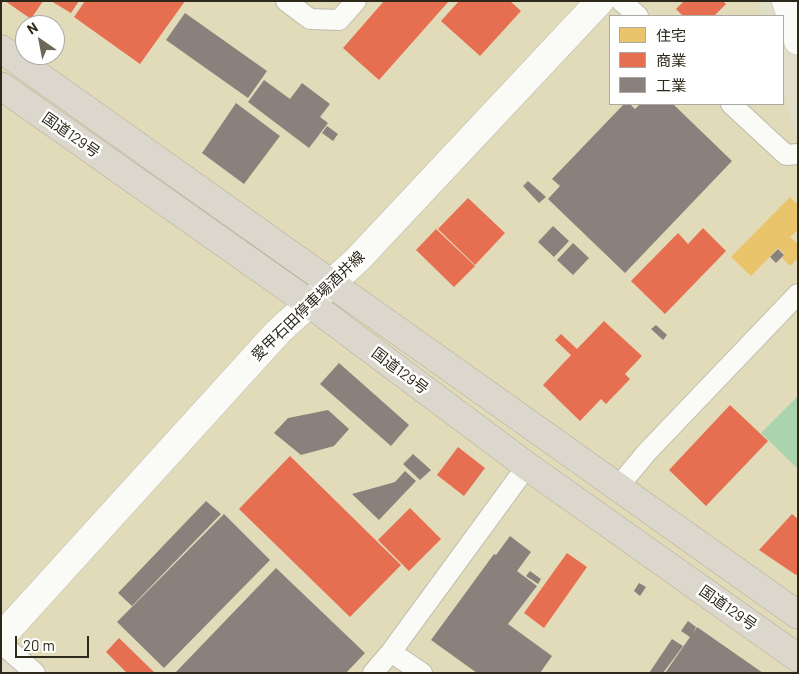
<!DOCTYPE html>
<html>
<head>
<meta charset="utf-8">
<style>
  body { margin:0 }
  #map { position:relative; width:799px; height:674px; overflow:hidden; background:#e0ddc8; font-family:Barlow,"Noto Sans JP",sans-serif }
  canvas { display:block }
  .frame { position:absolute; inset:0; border:2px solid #2c291b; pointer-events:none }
  .legend { position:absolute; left:609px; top:15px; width:175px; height:90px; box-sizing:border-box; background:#fff; border:1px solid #aba9a4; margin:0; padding:6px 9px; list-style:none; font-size:15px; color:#2c291b }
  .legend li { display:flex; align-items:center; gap:10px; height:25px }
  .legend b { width:25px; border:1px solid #aba9a4 }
  .north { position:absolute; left:15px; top:15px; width:50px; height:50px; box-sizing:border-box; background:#fff; border:1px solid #aba9a4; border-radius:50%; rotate:327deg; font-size:14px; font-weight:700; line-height:20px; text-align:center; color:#2c291b }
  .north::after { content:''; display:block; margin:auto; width:18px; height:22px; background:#6b6858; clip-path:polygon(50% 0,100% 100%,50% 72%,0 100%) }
  .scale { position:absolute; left:15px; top:636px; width:74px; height:22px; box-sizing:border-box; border:2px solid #2c291b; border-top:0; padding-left:6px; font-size:15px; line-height:18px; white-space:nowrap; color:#2c291b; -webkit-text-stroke:4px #fff; paint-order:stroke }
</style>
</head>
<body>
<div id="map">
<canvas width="799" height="674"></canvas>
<div class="frame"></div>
<ul class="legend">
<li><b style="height:14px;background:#e9c46a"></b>住宅</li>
<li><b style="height:14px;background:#e76f51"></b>商業</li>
<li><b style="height:14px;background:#8a817c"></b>工業</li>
</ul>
<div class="north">N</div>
<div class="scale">20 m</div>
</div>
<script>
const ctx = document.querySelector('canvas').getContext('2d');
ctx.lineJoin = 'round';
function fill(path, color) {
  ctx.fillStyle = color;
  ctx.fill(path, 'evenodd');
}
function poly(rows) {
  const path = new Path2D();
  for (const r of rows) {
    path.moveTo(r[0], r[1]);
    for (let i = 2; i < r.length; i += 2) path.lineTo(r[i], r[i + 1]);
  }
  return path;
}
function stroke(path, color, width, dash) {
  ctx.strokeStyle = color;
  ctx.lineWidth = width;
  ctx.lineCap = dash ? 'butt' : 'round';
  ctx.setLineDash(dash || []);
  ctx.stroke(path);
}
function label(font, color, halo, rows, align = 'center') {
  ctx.font = font + ' Barlow,"Noto Sans JP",sans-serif';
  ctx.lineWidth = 5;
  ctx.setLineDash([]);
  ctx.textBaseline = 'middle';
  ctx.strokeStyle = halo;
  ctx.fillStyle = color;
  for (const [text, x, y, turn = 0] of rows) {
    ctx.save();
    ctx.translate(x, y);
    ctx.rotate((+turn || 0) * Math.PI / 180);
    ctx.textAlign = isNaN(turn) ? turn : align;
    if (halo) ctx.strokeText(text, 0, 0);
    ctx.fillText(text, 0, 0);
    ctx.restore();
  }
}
const built = poly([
  [1,1,758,1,762,16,610,16,610,104,783,104,783,90,798,143,798,396,761,433,798,469,798,673,54,673,1,635],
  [25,25,55,25,55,55,25,55]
]);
const green = poly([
  [798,396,798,469,761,433]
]);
const homes = poly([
  [790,197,798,205,798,230,790,237,798,244,798,258,790,266,782,258,785,255,778,248,751,276,731,257]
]);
const shops = poly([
  [5,1,43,1,31,19],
  [51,1,79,1,71,13],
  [85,1,185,1,140,64,74,17],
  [384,1,449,1,379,80,343,48],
  [459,1,510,1,521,11,480,56,441,21],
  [684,1,723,1,726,4,714,16,683,16,676,9],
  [468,198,505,233,475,265,438,229],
  [703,228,726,251,665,314,631,281,678,233,688,244],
  [436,229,475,266,454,287,416,250],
  [604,321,642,356,625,374,630,379,606,404,601,399,580,421,543,385,571,355,555,340,561,334,577,349],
  [730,405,768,441,706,506,669,470],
  [458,447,485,468,464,496,437,475],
  [290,456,401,565,350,617,239,509],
  [410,508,441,539,409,571,378,540],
  [792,514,798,519,798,573,796,575,759,550],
  [567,553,587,567,544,628,524,613],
  [119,638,155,673,127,673,106,652]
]);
const industry = poly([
  [185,13,267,71,248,98,166,40],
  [264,80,290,99,302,83,330,104,320,117,328,123,309,148,248,102],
  [236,103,280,136,244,184,202,153],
  [624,104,630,104,635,109,640,104,673,104,732,161,625,273,548,199,560,186,552,179],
  [327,126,338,134,333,141,322,133],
  [528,181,546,197,539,203,523,186],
  [553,226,569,241,554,257,538,242],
  [573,243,589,258,573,275,557,260],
  [778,249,784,255,776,263,770,257],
  [656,325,667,335,663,340,651,329],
  [339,363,409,425,391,446,320,384],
  [328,410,349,429,334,446,301,455,274,433,288,418],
  [413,454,431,470,420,480,403,464],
  [405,471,416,481,379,520,352,494,395,482],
  [206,501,221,514,132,606,118,593],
  [224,514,270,560,164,668,117,622],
  [510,536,531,552,517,571,537,586,508,624,552,656,540,673,477,673,431,640,494,554,496,555],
  [276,568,365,653,346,673,175,673],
  [530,571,541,579,538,584,526,576],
  [639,583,646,587,640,596,634,591],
  [688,621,696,627,693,633,697,627,763,673,665,673,690,637,681,631],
  [672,639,683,646,663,673,649,673]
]);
const street = poly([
  [286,1,310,19,339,20,356,1],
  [621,1,638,16],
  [731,104,786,155,798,154],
  [617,488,647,452,798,294],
  [1,643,35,673],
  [391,652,422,673],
  [373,673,391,652,527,466]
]);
const secondary = poly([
  [786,1,798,41],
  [1,637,278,332,358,259,600,1]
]);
const highway = poly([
  [1,49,798,615],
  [1,86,309,303,527,466,798,658]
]);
const streetNames = [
  ["国道129号",71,135,35],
  ["愛甲石田停車場酒井線",308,306,-44],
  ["国道129号",400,371,37],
  ["国道129号",728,608,35]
];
fill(built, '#e1dbb9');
fill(green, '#aad4ae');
fill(homes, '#e9c46a');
fill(shops, '#e76f51');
fill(industry, '#8a817c');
stroke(street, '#bdbbaa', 22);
stroke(secondary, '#bdbbaa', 29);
stroke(highway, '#a7a18f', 29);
stroke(street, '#fafaf7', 20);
stroke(secondary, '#fafaf7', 28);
stroke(highway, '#dcd7cc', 28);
label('15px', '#2c291b', '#fff', streetNames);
</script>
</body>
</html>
